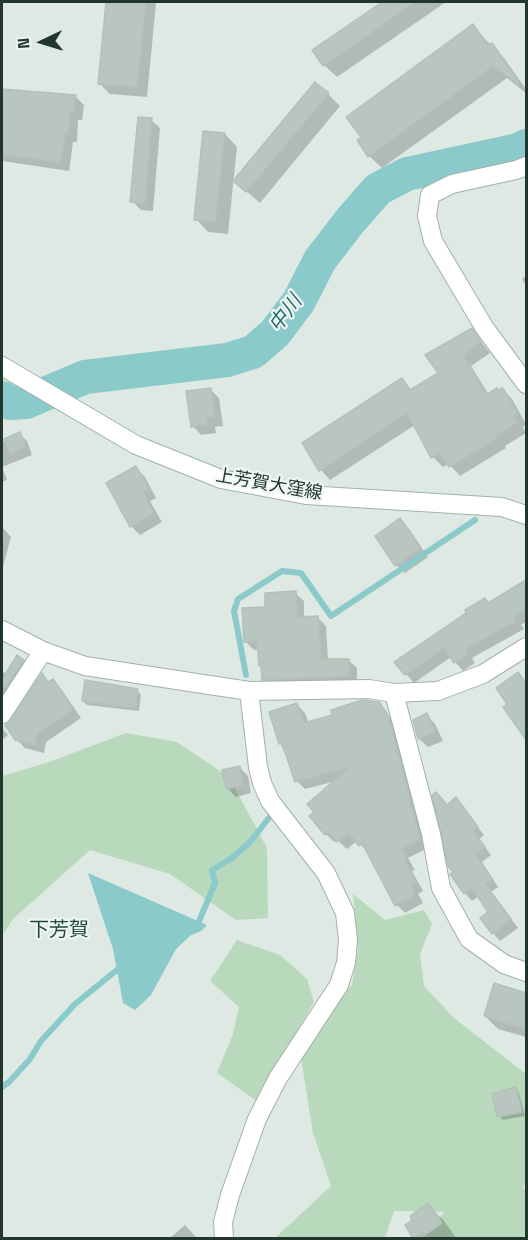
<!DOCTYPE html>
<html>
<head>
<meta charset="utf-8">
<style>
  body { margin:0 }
  #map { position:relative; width:528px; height:1240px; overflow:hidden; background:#dfe9e3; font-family:"Space Grotesk",sans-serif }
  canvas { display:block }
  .frame { position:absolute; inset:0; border:3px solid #21372e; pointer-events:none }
  .north { position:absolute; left:12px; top:12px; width:60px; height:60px; -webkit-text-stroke:4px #eff6f1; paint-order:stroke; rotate:266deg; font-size:16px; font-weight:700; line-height:24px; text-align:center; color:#21372e }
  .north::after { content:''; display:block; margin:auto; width:21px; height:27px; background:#21372e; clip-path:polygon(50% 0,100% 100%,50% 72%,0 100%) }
</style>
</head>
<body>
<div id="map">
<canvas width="528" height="1240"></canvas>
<div class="frame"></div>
<div class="north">N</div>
</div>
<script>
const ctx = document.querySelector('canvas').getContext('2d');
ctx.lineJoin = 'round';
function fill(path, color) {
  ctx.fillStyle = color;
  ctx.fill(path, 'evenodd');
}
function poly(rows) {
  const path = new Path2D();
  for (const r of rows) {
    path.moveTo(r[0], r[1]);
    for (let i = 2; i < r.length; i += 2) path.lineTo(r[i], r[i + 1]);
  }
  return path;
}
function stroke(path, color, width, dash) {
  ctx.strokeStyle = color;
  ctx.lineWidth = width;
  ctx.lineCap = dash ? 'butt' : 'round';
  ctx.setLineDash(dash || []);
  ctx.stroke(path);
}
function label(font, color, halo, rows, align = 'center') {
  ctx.font = font + ' "Space Grotesk","Noto Sans JP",sans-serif';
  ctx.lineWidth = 4.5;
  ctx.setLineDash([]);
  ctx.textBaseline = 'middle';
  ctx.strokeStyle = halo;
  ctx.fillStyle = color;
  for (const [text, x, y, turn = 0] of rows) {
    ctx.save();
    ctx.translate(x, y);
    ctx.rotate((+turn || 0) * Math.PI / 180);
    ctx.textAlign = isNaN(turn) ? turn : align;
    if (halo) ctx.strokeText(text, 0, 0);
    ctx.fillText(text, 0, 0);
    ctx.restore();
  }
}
const green = poly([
  [126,733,177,742,229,777,267,848,268,918,236,920,170,874,90,850,13,919,2,935,2,776,49,762],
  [353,894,385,920,424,910,432,924,420,954,424,986,454,1018,526,1074,526,1182,523,1187,526,1192,526,1238,423,1238,444,1212,394,1211,385,1238,275,1238,331,1186,313,1133,301,1058,338,999,352,985,358,949],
  [237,940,280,955,307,979,314,1002,257,1101,217,1073,233,1034,239,1007,210,981]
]);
const water = poly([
  [88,873,207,925,201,931,191,935,176,949,151,995,135,1010,123,1003,113,949]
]);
const shadow = poly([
  [108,2,155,2,156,3,147,97,110,94,99,83],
  [385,2,446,2,337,77,324,65,314,51],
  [472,26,504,58,526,89,526,93,507,78,382,168,369,156,363,138],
  [2,90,75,96,84,105,82,120,78,120,77,142,73,142,69,171,2,161],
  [328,94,340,106,260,203,235,181],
  [151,120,160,128,153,211,141,210,132,201],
  [225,134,237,147,228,234,208,232,196,219],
  [526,276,526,286,522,279],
  [472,330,490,353,471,366,489,395,502,389,512,399,526,424,523,427,526,433,505,446,506,448,460,476,449,464,443,467,433,457,415,425,330,480,321,470,402,380,412,390,440,373],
  [210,389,219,398,223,426,215,427,216,433,201,435,193,426],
  [20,434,27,441,32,455,2,467,7,480,2,482,2,442],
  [136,468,145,477,156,498,150,501,162,522,140,535,131,526],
  [400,520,409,529,428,557,405,573,396,565],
  [2,527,11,537,2,570],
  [526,582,526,622,521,625,524,629,472,658,475,663,463,671,451,657,414,683,396,662,485,599,489,604],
  [295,593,304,601,304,618,317,617,326,626,328,660,348,660,357,668,357,684,272,687,263,679,259,649,254,650,245,641,267,608],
  [23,661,31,669,2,706,2,671,6,674],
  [518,674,526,682,526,737,505,708,510,704],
  [42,676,49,683,53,681,61,689,81,718,46,742,44,753,25,748,16,739],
  [137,691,141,695,139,711,87,705,83,701],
  [378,703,396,725,428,848,408,858,415,870,412,871,423,891,418,894,423,903,405,913,397,905,369,853,357,841,347,849,337,840,334,842,326,834,336,781,305,789,297,781,284,747,280,743,297,705,305,713,309,724],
  [427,715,435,724,443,741,428,747,419,739,414,720],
  [2,728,8,735,2,740],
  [239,767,248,776,251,793,236,797,227,788],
  [456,799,484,835,479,839,491,855,482,862,498,887,491,892,518,928,500,941,493,933,490,912,479,896,472,901,465,893,456,873,448,806],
  [495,985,526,995,526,1037,498,1029,485,1016],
  [515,1089,519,1093,525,1116,503,1120,499,1116],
  [428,1205,444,1221,456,1238,415,1237],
  [185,1225,197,1238,170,1238]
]);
const stream = poly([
  [246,675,234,611,238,599,282,571,301,573,331,616,475,520],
  [197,926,215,883,212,870,232,858,250,842,272,814],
  [2,1087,9,1082,30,1059,41,1041,75,1004,123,965]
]);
const river = poly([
  [2,398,10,403,26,402,85,377,227,360,253,352,275,333,299,301,320,260,350,221,378,189,407,174,518,150,526,146]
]);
const building = poly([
  [106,2,146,2,137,87,98,84,106,2],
  [382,2,415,2,323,66,312,50,382,2],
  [473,24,488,45,492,43,519,82,517,84,493,66,368,157,357,140,361,137,346,117,473,24],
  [315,82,329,93,246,192,233,181,315,82],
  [2,89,76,95,74,112,70,112,68,134,65,134,61,163,2,154,2,89],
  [138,117,152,118,145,203,130,202,138,117],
  [203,131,225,133,215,222,194,220,203,131],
  [472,328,481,342,463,356,486,395,497,388,498,390,503,388,518,414,514,416,518,422,496,436,498,438,449,467,440,453,431,458,407,413,319,471,302,443,402,378,410,390,438,373,425,355,472,328],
  [211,388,215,417,207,418,208,424,191,427,186,391,211,388],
  [20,432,26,447,10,454,4,439,20,432],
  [136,466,149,489,143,492,154,513,130,527,106,483,136,466],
  [400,518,421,548,395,566,375,536,400,518],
  [526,580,526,609,514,617,516,621,465,649,468,654,454,663,444,648,405,675,394,662,466,613,465,610,485,598,488,603,526,580],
  [296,591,297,617,318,616,321,659,349,659,349,676,262,680,261,666,259,666,257,641,244,642,242,608,265,607,265,593,296,591],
  [17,655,24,660,6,687,2,684,2,680,17,655],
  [518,672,526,683,526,740,503,707,507,704,496,688,518,672],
  [42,673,48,682,53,679,74,709,38,733,35,745,15,740,5,725,11,720,42,673],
  [85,680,138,689,135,708,82,701,85,680],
  [362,700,379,702,388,715,420,839,401,849,408,861,405,862,416,882,411,885,416,894,395,906,362,843,359,846,349,833,337,842,329,832,325,835,309,816,314,812,307,804,350,767,295,782,286,755,281,743,279,744,269,712,297,703,304,723,332,715,331,710,362,700],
  [427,713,435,732,418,739,413,720,427,713],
  [240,766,243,785,226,789,222,770,240,766],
  [436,792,447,805,456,797,478,827,473,831,485,847,475,854,492,879,485,884,511,919,492,934,480,918,488,912,472,888,464,894,450,874,453,872,448,866,432,795,436,792],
  [494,983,526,993,526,1029,484,1016,494,983],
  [516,1087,522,1112,497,1117,492,1094,516,1087],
  [428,1203,442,1223,425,1235,423,1232,413,1239,405,1225,412,1220,410,1216,428,1203]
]);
const minor = poly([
  [526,166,516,170,452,184,430,195,427,216,433,241,484,327,526,384],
  [2,630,43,651,85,666,249,691,369,689,394,693,438,691,483,674,526,647],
  [394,693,431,834,441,888,469,939,504,964,526,972],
  [2,714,43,651],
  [224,1238,223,1222,230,1195,257,1119,278,1078,339,985,346,963,348,940,345,913,326,873,270,801,262,783,258,767,249,691]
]);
const secondary = poly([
  [2,366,136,445,221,479,306,495,502,507,526,515]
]);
const streetNames = [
  ["上芳賀大窪線",269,485,10]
];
const waterNames = [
  ["中川",286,314,-53]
];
const neighbourhoodNames = [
  ["下芳賀",59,931]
];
fill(green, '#b9d9bd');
fill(water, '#8acaca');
fill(shadow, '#0003');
stroke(stream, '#8acaca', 6);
stroke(river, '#8acaca', 34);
fill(building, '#b8c6bf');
stroke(building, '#b2c2b9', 1.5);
stroke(minor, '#a2b0a9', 20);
stroke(secondary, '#9fb4a9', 20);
stroke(minor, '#fff', 18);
stroke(secondary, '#fff', 18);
label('18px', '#21372e', '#eff6f1', streetNames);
label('italic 20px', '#216c6e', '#eff6f1', waterNames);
label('20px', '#1f4838', '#eff6f1', neighbourhoodNames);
</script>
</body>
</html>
